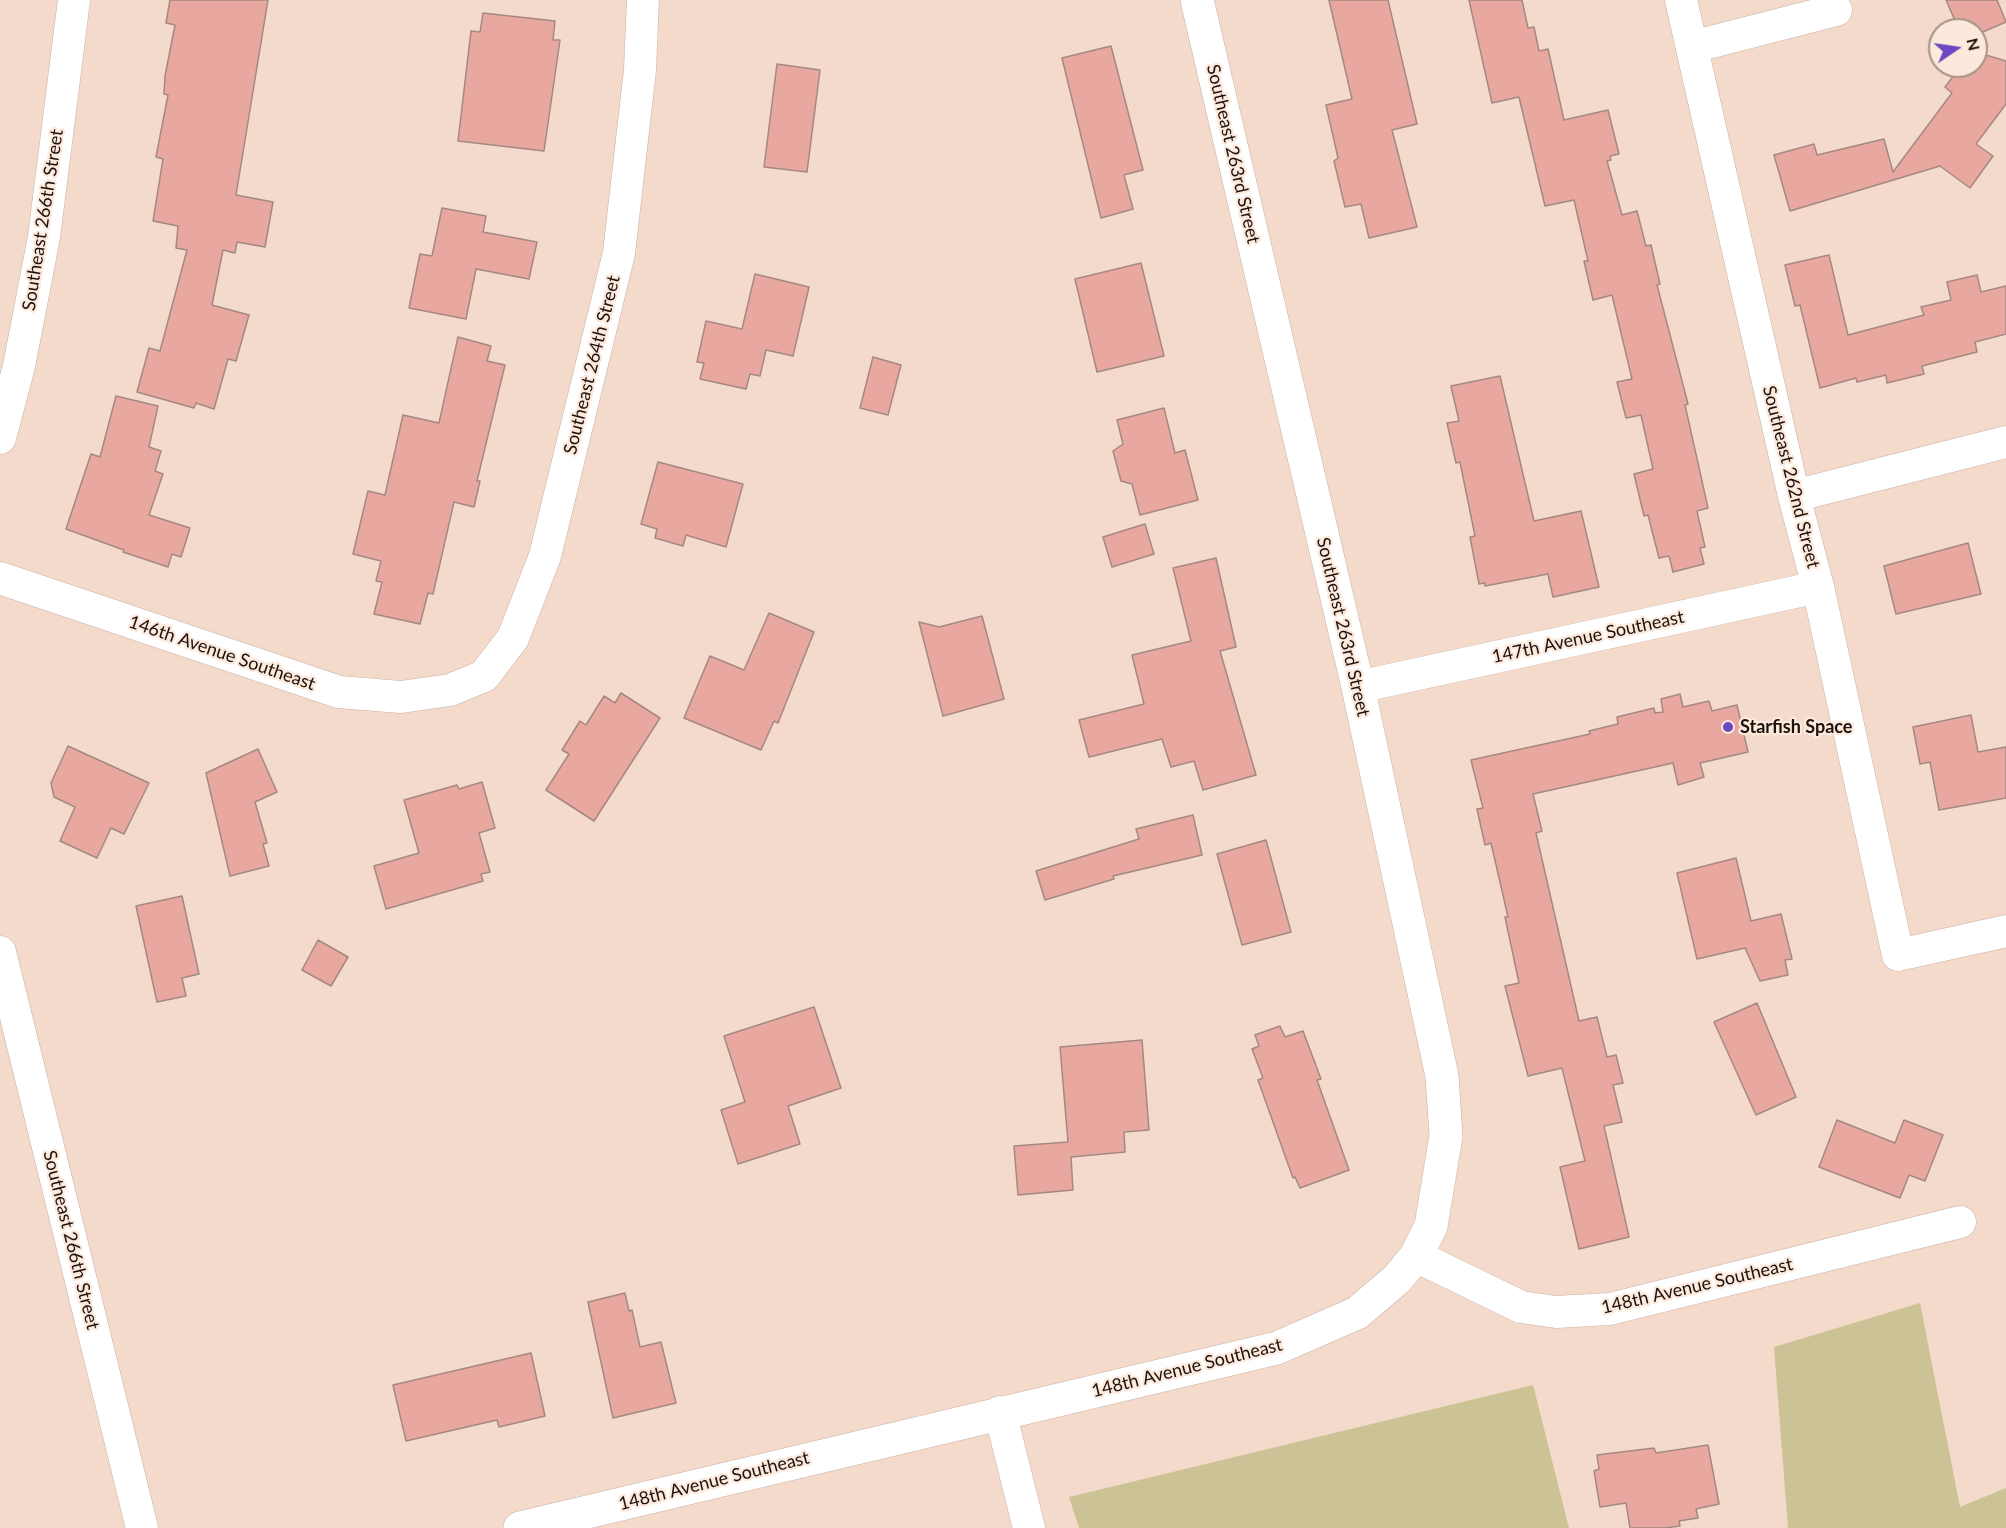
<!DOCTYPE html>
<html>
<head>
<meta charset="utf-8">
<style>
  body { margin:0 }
  #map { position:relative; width:2006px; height:1528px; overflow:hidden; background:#f3dacb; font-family:Lato,sans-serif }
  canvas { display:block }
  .north { position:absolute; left:1928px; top:18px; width:60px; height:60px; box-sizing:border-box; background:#fde8dc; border:2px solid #a39289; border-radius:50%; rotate:77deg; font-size:16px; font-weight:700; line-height:24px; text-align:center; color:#1b120d }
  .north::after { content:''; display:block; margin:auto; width:21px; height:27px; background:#6b48c1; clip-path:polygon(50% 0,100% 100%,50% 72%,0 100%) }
</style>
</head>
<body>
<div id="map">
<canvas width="2006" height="1528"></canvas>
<div class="north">N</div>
</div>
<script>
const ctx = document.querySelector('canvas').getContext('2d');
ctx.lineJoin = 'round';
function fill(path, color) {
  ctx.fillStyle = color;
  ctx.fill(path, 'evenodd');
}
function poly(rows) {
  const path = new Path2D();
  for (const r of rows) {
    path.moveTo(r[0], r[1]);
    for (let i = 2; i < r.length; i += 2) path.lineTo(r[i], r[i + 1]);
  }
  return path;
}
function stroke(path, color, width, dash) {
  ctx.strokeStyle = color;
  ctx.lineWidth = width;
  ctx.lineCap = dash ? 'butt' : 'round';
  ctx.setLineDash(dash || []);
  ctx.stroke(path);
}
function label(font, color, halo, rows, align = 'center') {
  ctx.font = font + ' Lato,sans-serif';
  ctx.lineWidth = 4.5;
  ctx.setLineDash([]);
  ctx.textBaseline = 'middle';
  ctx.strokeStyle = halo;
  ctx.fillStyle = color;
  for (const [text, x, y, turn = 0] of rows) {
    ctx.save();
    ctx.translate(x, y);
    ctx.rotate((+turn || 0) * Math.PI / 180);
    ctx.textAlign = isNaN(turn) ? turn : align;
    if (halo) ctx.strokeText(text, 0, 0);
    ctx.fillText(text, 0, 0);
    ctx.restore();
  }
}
const green = poly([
  [1920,1303,1960,1507,2006,1488,2006,1528,1788,1528,1774,1347],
  [1533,1385,1569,1528,1079,1528,1069,1497]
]);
const building = poly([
  [170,0,268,0,236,195,273,202,265,247,237,242,235,253,223,250,212,305,249,315,236,361,228,359,214,409,196,403,194,408,137,392,149,348,160,351,187,250,176,248,178,226,153,221,163,159,156,157,168,95,164,94,165,76,175,25,166,23,170,0],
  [1329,0,1388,0,1417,124,1392,130,1417,227,1369,238,1361,204,1345,207,1334,161,1338,158,1326,105,1352,99,1329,0],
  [1469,0,1522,0,1528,28,1534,27,1539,51,1548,49,1564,120,1608,110,1619,154,1610,156,1611,160,1607,161,1622,215,1637,211,1646,246,1651,245,1660,284,1657,285,1688,404,1685,405,1708,508,1697,511,1705,547,1700,548,1704,564,1673,572,1669,556,1659,558,1648,515,1644,516,1634,474,1653,469,1641,415,1626,418,1617,382,1632,379,1612,295,1593,300,1584,261,1588,261,1574,200,1545,206,1519,97,1492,103,1469,0],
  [1946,0,1997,0,2006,22,1976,35,1976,30,1959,30,1946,0],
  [483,13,555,21,553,40,560,40,544,151,458,141,471,31,480,32,483,13],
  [1111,46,1143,170,1124,175,1133,209,1101,218,1062,58,1111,46],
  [1976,52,2006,61,2006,104,1976,144,1993,156,1970,188,1940,166,1790,211,1774,155,1814,144,1817,155,1884,139,1893,172,1952,93,1945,87,1961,66,1976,66,1976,52],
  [777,64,820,70,807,172,764,167,777,64],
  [442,208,486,216,483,232,537,242,529,279,476,269,466,319,409,308,420,254,432,256,442,208],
  [1829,255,1848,335,1924,315,1921,307,1951,300,1947,282,1977,275,1981,292,2006,286,2006,334,1975,342,1977,352,1922,366,1924,374,1887,383,1886,375,1857,382,1856,378,1820,388,1800,305,1795,306,1785,265,1829,255],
  [1141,263,1164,356,1097,372,1075,279,1141,263],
  [755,274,809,287,793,356,766,350,760,376,750,374,746,389,700,379,704,363,697,362,706,321,742,329,755,274],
  [458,337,491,346,487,361,505,365,477,481,480,481,474,507,454,502,433,594,428,593,420,624,374,614,382,582,376,581,381,561,353,554,368,491,385,495,403,415,439,423,458,337],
  [873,357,901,365,888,415,860,408,873,357],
  [1500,376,1534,521,1581,511,1599,587,1553,597,1548,574,1485,586,1485,583,1479,584,1470,537,1475,536,1460,462,1456,463,1447,423,1459,421,1451,386,1500,376],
  [116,396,158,406,149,447,161,451,155,471,163,474,149,515,190,528,181,557,172,554,168,567,123,552,124,550,66,529,91,454,100,457,116,396],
  [1164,408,1175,453,1185,450,1198,500,1140,515,1132,484,1121,481,1113,451,1123,444,1117,420,1164,408],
  [658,462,743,484,726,547,686,535,683,546,655,538,657,529,641,524,658,462],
  [1145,524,1154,554,1112,567,1103,537,1145,524],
  [1968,543,1981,594,1896,614,1884,566,1968,543],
  [1216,558,1236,647,1220,651,1256,775,1203,790,1194,761,1171,767,1162,739,1089,757,1079,720,1144,704,1132,655,1191,641,1173,568,1216,558],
  [769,613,814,632,778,723,774,721,761,750,684,718,710,656,744,670,769,613],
  [982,616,1004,699,943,716,919,622,939,627,982,616],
  [621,693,660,718,594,821,546,790,569,754,562,750,580,721,586,725,604,696,615,703,621,693],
  [1680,694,1683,707,1709,701,1712,711,1737,705,1748,752,1700,763,1704,777,1678,785,1673,763,1533,794,1542,831,1536,833,1579,1021,1597,1017,1607,1057,1616,1055,1623,1083,1613,1085,1622,1122,1604,1126,1629,1237,1579,1249,1560,1167,1585,1161,1562,1068,1528,1076,1505,986,1519,983,1505,917,1508,917,1491,843,1485,845,1477,809,1483,808,1471,760,1590,734,1589,731,1618,724,1617,717,1654,708,1655,713,1663,712,1661,699,1680,694],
  [1971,715,1978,752,2006,747,2006,798,1939,810,1930,762,1920,764,1913,727,1971,715],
  [68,746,149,783,124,834,111,828,97,858,60,841,75,807,54,797,51,783,68,746],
  [258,749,277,792,255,802,267,843,263,844,269,866,230,876,206,773,258,749],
  [482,782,495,828,479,833,490,872,481,874,483,881,386,909,374,866,419,853,404,800,457,785,459,789,482,782],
  [1193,815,1202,855,1113,876,1114,879,1045,900,1036,871,1139,839,1136,829,1193,815],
  [1266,840,1291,932,1242,945,1217,854,1266,840],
  [1736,858,1751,921,1781,914,1792,959,1785,960,1788,975,1760,981,1745,948,1697,959,1677,873,1736,858],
  [182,896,199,974,182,978,186,996,157,1002,136,906,182,896],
  [318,940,348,957,331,986,302,970,318,940],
  [1757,1003,1796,1097,1756,1115,1714,1022,1757,1003],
  [814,1007,841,1088,788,1106,800,1144,738,1164,721,1110,745,1102,724,1036,814,1007],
  [1280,1026,1285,1037,1303,1031,1321,1079,1317,1080,1349,1170,1300,1188,1295,1177,1293,1178,1258,1080,1263,1078,1252,1049,1259,1046,1255,1035,1280,1026],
  [1142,1040,1149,1130,1124,1132,1125,1152,1071,1157,1073,1190,1018,1195,1014,1146,1068,1142,1060,1047,1142,1040],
  [1837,1120,1895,1143,1904,1120,1943,1135,1925,1181,1909,1175,1900,1198,1819,1167,1837,1120],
  [625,1293,629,1311,632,1310,640,1347,661,1342,676,1403,613,1418,588,1302,625,1293],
  [531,1353,545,1416,499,1427,497,1420,406,1441,393,1385,531,1353],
  [1708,1445,1719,1504,1696,1509,1698,1518,1679,1521,1680,1526,1665,1528,1630,1528,1626,1503,1600,1507,1594,1471,1599,1469,1597,1455,1654,1448,1656,1453,1708,1445]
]);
const street = poly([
  [1681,0,1794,496,1818,587,1898,955,2006,931],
  [1692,47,1836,10],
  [0,438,19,366,44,237,74,0],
  [1794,496,2006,442],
  [0,578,339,692,401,697,450,690,484,676,513,638,545,556,619,253,640,70,643,0],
  [1358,687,1818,587],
  [0,952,142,1528],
  [1416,1256,1521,1307,1556,1312,1610,1309,1960,1222],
  [1000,1412,1029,1528]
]);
const secondary = poly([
  [520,1528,1277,1348,1357,1313,1397,1279,1416,1256,1431,1226,1446,1136,1442,1076,1358,687,1197,0]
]);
const markers = [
  [1728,727,6,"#6b48c1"]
];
const streetNames = [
  ["Southeast 263rd Street",1233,154,77],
  ["Southeast 266th Street",43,220,-81],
  ["Southeast 264th Street",592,365,-76],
  ["Southeast 262nd Street",1791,477,76],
  ["Southeast 263rd Street",1343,627,77],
  ["147th Avenue Southeast",1588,637,-12],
  ["146th Avenue Southeast",222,653,19],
  ["Southeast 266th Street",71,1240,76],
  ["148th Avenue Southeast",1697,1286,-13],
  ["148th Avenue Southeast",1187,1368,-14],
  ["148th Avenue Southeast",714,1481,-14]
];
const poiNames = [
  ["Starfish Space",1740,727]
];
fill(green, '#cbc396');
fill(building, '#e9a89f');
stroke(building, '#a48884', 1.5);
stroke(street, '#cab1a3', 33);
stroke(secondary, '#cab1a3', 34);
stroke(street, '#fff', 32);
stroke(secondary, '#fff', 33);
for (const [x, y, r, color] of markers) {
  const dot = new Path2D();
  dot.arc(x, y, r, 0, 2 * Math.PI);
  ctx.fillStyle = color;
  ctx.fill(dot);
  stroke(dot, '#fde8dc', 2);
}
label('18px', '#1b120d', '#fde8dc', streetNames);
label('bold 18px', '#1b120d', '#fde8dc', poiNames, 'left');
</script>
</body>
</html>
